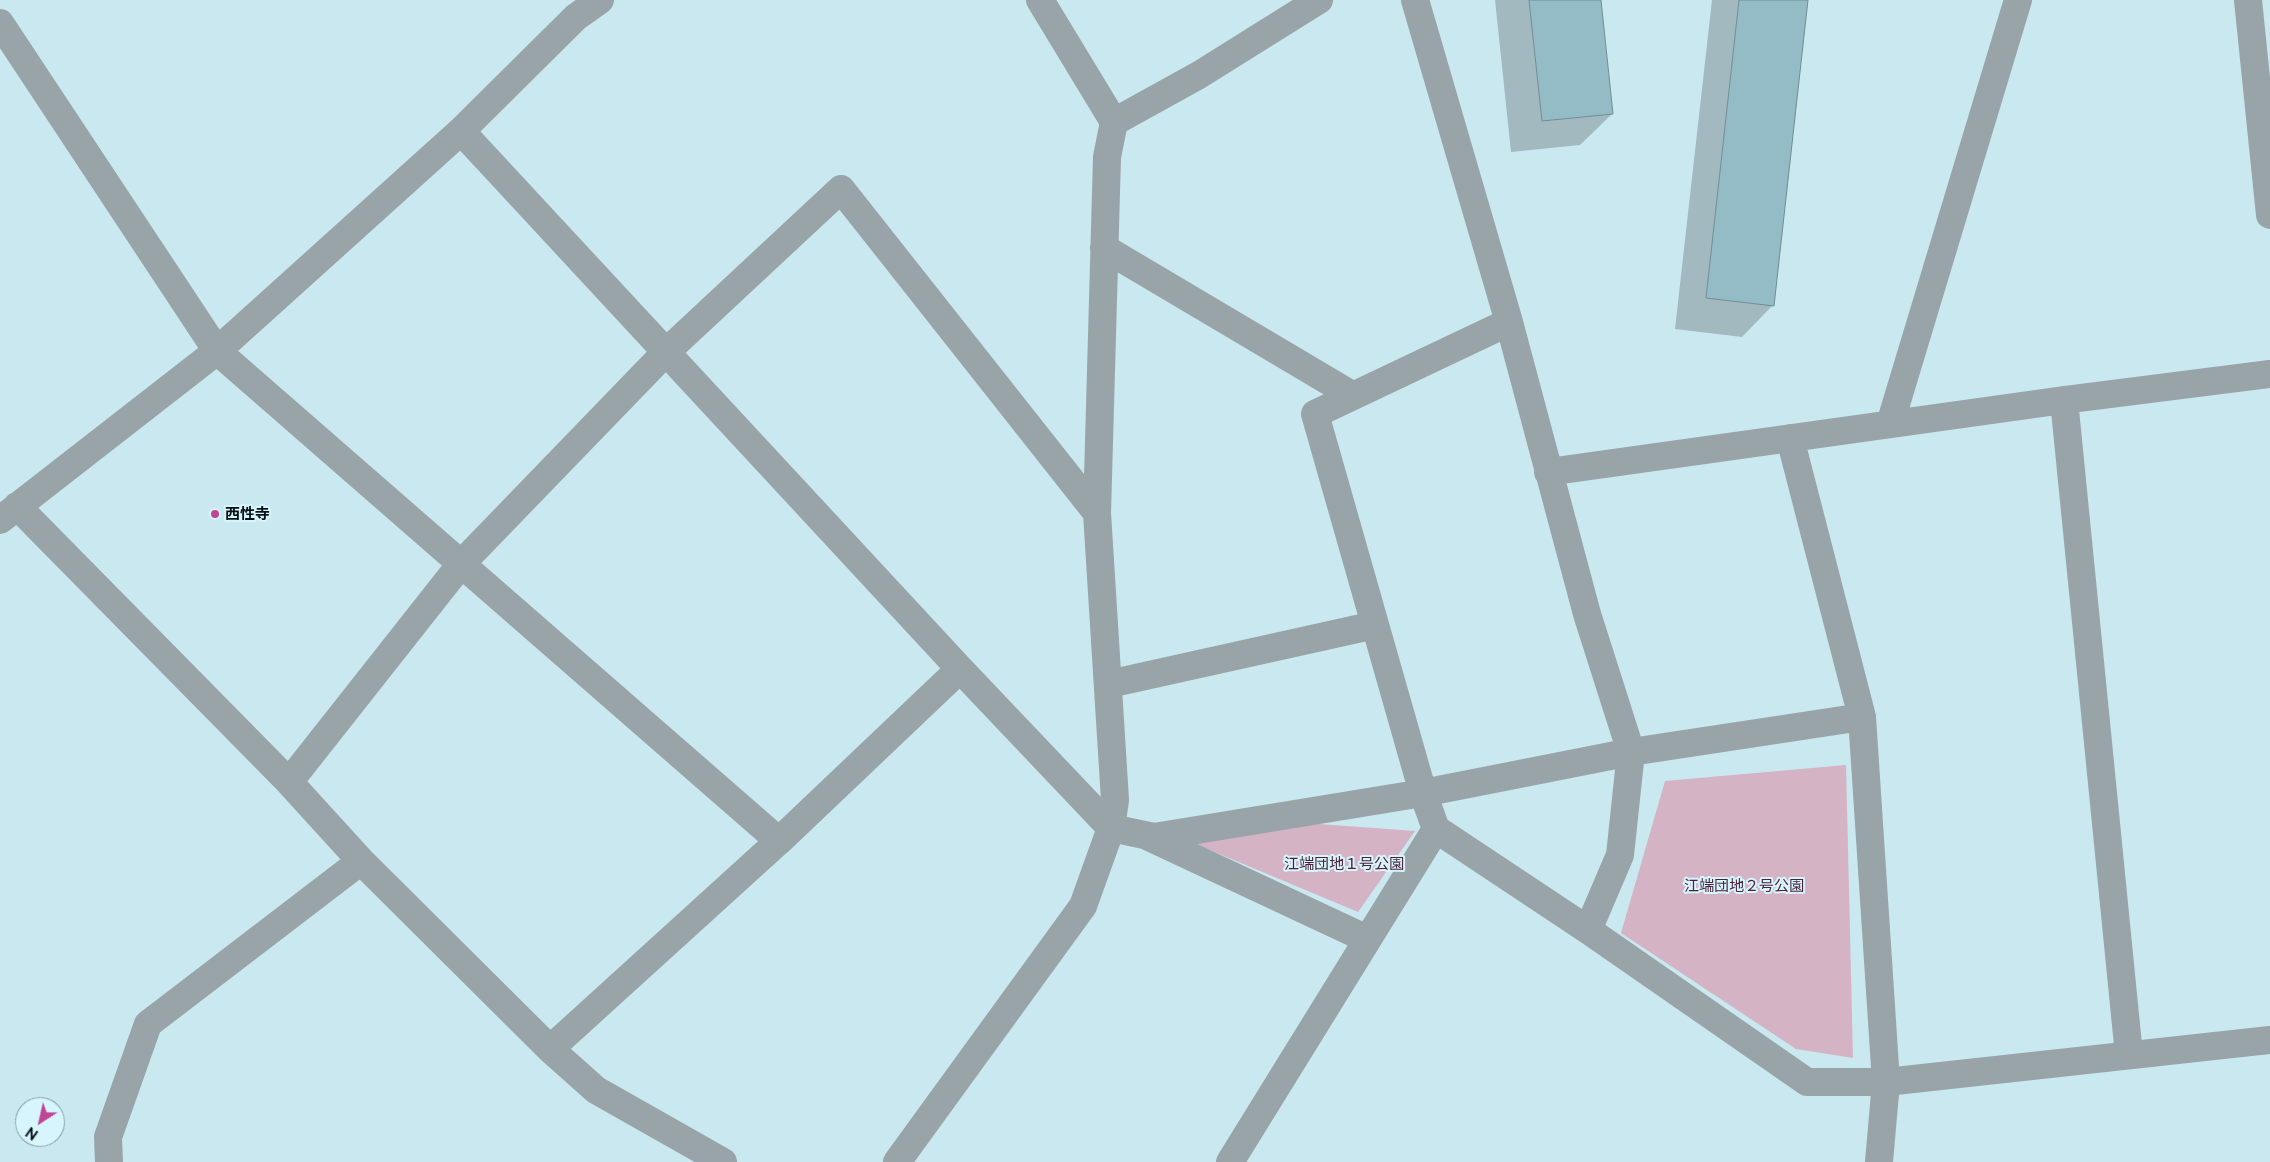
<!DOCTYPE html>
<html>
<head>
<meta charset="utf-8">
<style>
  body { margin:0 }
  #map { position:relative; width:2270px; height:1162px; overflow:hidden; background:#cae8ef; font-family:Raleway,sans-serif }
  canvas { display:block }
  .north { position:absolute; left:15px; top:1097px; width:50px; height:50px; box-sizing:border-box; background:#d7f5fd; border:1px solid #849aa0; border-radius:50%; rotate:215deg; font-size:14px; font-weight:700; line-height:20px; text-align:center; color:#071214 }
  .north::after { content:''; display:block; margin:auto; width:18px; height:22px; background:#c14595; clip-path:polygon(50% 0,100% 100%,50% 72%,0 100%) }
</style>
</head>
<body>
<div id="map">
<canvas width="2270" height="1162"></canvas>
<div class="north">N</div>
</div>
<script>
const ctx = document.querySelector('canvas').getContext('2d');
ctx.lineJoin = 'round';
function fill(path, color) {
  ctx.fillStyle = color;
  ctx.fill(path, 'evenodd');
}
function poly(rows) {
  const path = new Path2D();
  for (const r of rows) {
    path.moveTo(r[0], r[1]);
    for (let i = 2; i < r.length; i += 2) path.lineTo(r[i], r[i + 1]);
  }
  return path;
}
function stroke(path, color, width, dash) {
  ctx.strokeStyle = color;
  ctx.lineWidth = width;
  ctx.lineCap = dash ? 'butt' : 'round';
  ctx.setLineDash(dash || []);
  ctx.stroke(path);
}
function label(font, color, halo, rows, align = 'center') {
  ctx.font = font + ' Raleway,"Noto Sans JP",sans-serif';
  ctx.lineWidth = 4;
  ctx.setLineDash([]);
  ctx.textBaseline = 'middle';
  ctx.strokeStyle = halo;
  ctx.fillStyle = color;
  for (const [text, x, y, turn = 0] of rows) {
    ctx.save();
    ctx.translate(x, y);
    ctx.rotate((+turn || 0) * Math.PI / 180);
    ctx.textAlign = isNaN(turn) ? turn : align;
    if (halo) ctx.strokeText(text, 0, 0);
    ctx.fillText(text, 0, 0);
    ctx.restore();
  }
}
const green = poly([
  [1846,765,1853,1058,1796,1049,1621,933,1665,781],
  [1305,823,1415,831,1358,912,1186,840]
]);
const shadow = poly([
  [1495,0,1600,0,1612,114,1580,145,1511,152],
  [1712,0,1807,0,1773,305,1742,337,1675,329]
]);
const building = poly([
  [1529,0,1601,0,1613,114,1542,121,1529,0],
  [1739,0,1808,0,1774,306,1706,298,1739,0]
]);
const street = poly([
  [1040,0,1114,122],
  [1415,0,1509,322,1587,614,1631,752,1620,855,1588,930],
  [2248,0,2270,215],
  [0,23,217,351,779,841],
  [461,131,960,669,1111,828,1154,837,1423,793,1436,829,1588,930,1807,1082,1886,1082,2270,1040],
  [1104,248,1352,395],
  [1509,322,1315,414,1423,793,1631,752,1862,717],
  [2064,400,2129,1055],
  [1890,424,2018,0],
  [1790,438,1862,717,1886,1082,1879,1162],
  [1548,472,2064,400,2270,374],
  [17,506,289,782,361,861,550,1049,596,1090,723,1162],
  [0,520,217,351,461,131,576,17,600,0],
  [1109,684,1375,625],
  [289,782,461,564,665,353,841,189,1097,513],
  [1147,836,1367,939],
  [550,1049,779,841,960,669],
  [109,1162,108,1137,148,1024,361,861],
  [897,1162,1083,906,1111,828,1115,800,1097,513,1107,157,1114,122,1199,75,1319,0],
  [1230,1162,1436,829]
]);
const markers = [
  [215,514,5,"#c14595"]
];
const poiNames = [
  ["西性寺",225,514]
];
const parkNames = [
  ["江端団地１号公園",1344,864],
  ["江端団地２号公園",1744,886]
];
fill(green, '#d3b3c4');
fill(shadow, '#0003');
fill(building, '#94bcc6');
stroke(building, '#718d94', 1);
stroke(street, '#98a4a7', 28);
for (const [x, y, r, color] of markers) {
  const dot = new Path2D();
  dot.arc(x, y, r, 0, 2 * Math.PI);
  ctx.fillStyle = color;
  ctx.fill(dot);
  stroke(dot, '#d7f5fd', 2);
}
label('bold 15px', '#071214', '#d7f5fd', poiNames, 'left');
label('15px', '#4b203b', '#d7f5fd', parkNames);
</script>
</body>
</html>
